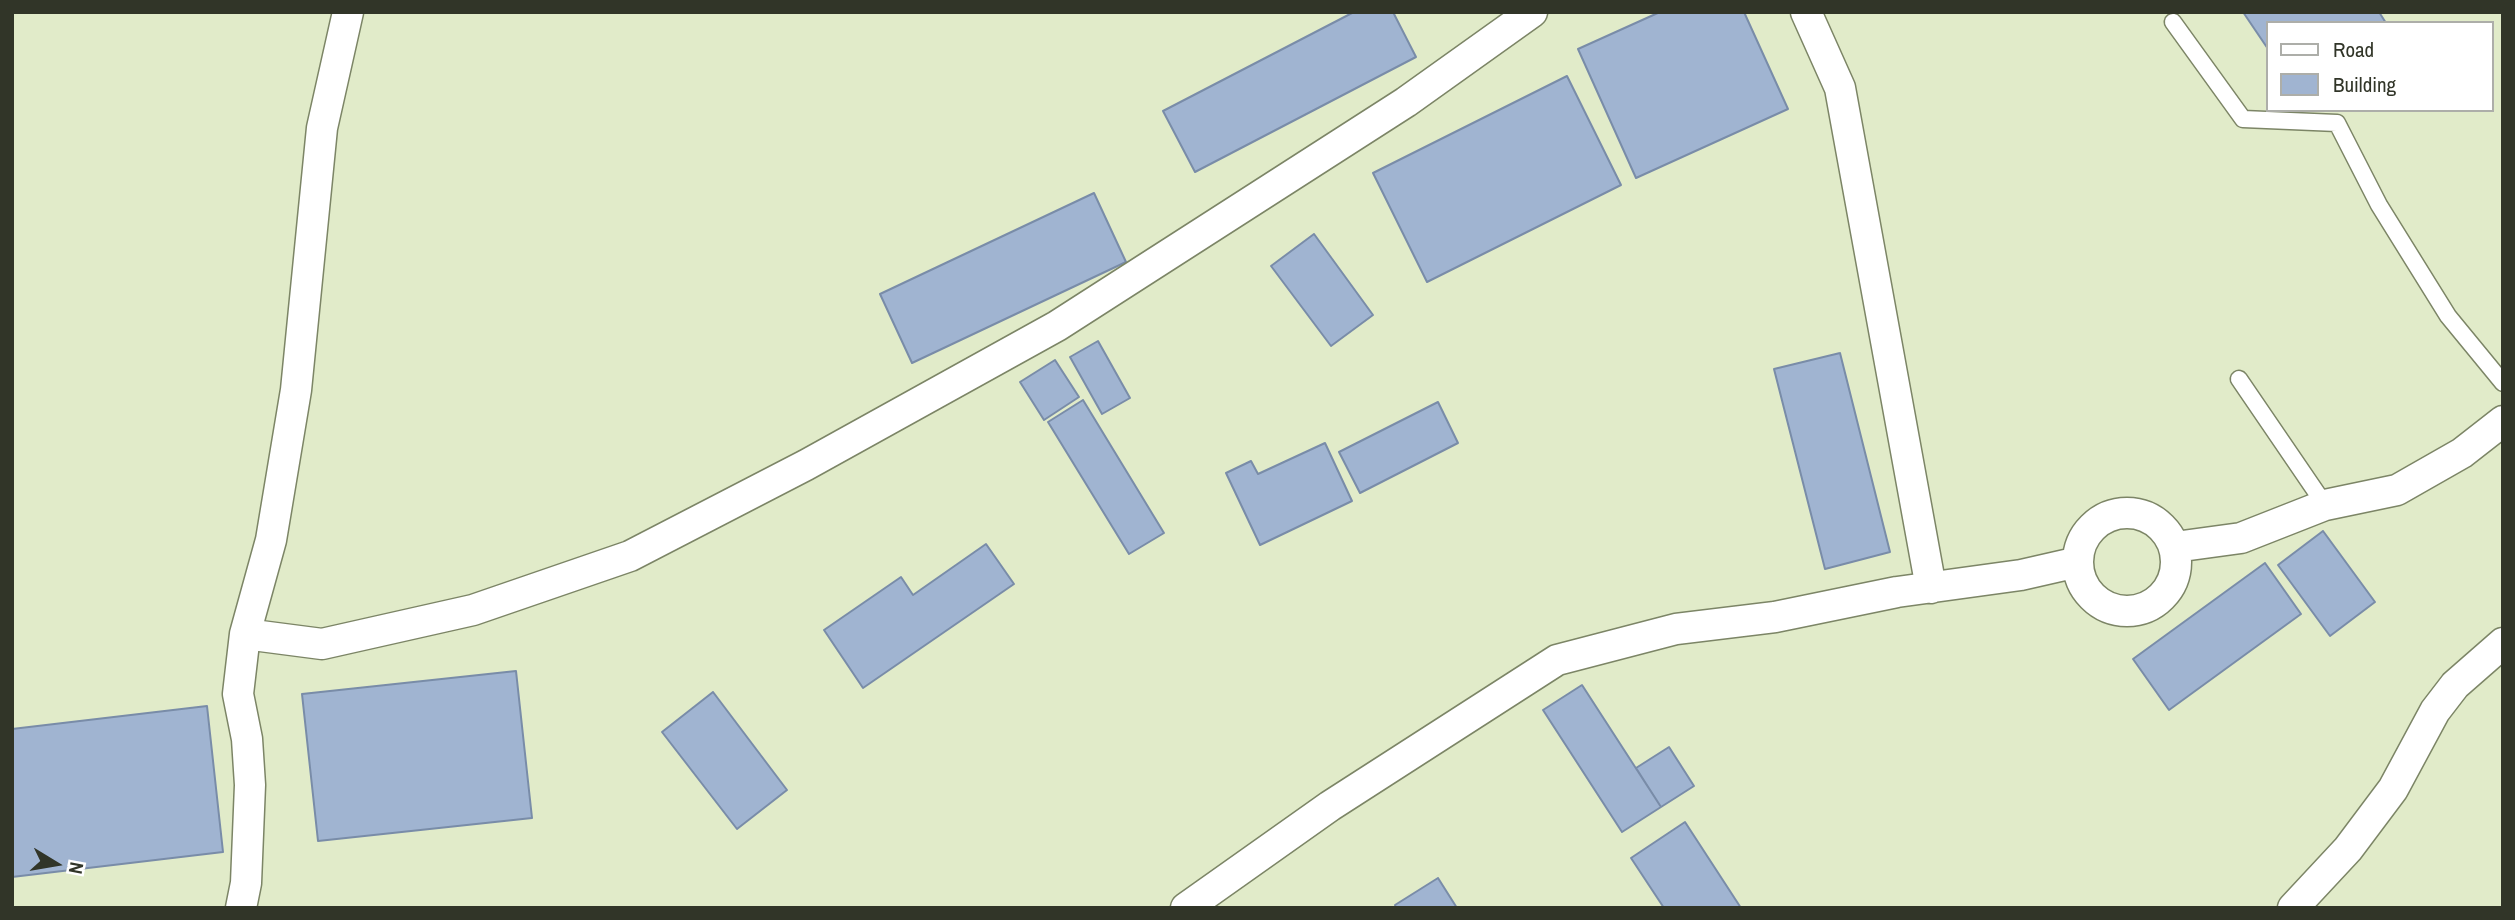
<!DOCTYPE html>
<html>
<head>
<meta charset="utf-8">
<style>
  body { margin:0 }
  #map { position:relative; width:2515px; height:920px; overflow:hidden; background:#e1ebc9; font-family:"Archivo Narrow",sans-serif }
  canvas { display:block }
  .frame { position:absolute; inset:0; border:14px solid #313528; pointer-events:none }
  .legend { position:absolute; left:2266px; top:21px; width:228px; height:91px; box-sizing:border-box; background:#fff; border:2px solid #adaea9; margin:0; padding:9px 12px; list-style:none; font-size:21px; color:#313528 }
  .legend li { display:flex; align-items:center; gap:14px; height:35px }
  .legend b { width:35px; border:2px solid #adaea9 }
  .north { position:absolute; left:21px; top:829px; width:70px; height:70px; -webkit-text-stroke:5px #fff; paint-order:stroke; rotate:101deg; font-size:19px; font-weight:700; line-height:28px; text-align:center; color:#313528 }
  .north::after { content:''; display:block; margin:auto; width:24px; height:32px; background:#313528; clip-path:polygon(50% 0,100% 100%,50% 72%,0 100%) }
</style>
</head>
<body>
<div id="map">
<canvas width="2515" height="920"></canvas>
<div class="frame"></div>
<ul class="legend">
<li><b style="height:9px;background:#fff"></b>Road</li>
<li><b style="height:19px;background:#a0b4d1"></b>Building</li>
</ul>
<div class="north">N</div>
</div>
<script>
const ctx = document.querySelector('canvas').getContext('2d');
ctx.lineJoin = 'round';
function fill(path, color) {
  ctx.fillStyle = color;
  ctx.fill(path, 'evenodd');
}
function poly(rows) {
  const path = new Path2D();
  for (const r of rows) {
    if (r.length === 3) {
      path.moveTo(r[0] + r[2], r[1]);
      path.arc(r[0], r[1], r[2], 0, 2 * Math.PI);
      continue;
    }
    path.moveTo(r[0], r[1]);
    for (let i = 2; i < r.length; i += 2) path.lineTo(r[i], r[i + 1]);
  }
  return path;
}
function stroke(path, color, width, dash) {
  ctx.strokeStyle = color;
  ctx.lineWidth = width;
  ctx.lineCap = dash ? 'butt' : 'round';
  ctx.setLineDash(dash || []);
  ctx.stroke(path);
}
const building = poly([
  [1354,12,1393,12,1416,57,1195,172,1163,111,1354,12],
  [1660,12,1744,12,1788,109,1636,178,1578,49,1660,12],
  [2243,12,2379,12,2386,23,2268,23,2268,49,2243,12],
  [1567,76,1621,185,1427,282,1373,173,1567,76],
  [1094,193,1126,262,912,363,880,294,1094,193],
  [1314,234,1373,315,1331,346,1271,266,1314,234],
  [1098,341,1130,398,1102,414,1070,357,1098,341],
  [1840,353,1890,552,1825,569,1774,369,1840,353],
  [1055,360,1079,397,1044,420,1020,382,1055,360],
  [1083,400,1164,533,1129,554,1048,422,1083,400],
  [1438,402,1458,443,1360,493,1339,452,1438,402],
  [1325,443,1352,501,1260,545,1226,473,1251,461,1258,474,1325,443],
  [2323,531,2375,602,2330,636,2278,565,2323,531],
  [986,544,1014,584,863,688,824,630,901,577,913,595,986,544],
  [2265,563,2301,614,2169,710,2133,659,2265,563],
  [516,671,532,818,318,841,302,694,516,671],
  [1582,685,1661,807,1622,832,1543,710,1582,685],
  [713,692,787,790,737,829,662,732,713,692],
  [207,706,223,852,12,877,12,729,207,706],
  [1669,747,1694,786,1661,807,1636,768,1669,747],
  [1685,822,1741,908,1664,908,1631,858,1685,822],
  [1438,878,1457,908,1396,908,1395,905,1438,878]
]);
const lane = poly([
  [2173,22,2243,119,2337,123,2379,205,2448,316,2503,383],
  [2239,379,2325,505]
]);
const street = poly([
  [1806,12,1840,88,1931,588],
  [2127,562,49],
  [2175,547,2241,538,2325,505,2397,490,2462,453,2503,421],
  [245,634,322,644,473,610,630,556,806,465,1057,326,1406,102,1532,12],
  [241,908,246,883,250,785,247,739,238,694,245,634,271,540,296,390,322,128,348,12],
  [1186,908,1330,806,1557,660,1676,629,1775,617,1897,592,2021,575,2078,562],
  [2293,908,2348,849,2393,789,2435,711,2455,685,2503,643]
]);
fill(building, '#a0b4d1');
stroke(building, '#798ca8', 2);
stroke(lane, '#7c8566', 19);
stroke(street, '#7c8566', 33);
stroke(lane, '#fff', 16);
stroke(street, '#fff', 30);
</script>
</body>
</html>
